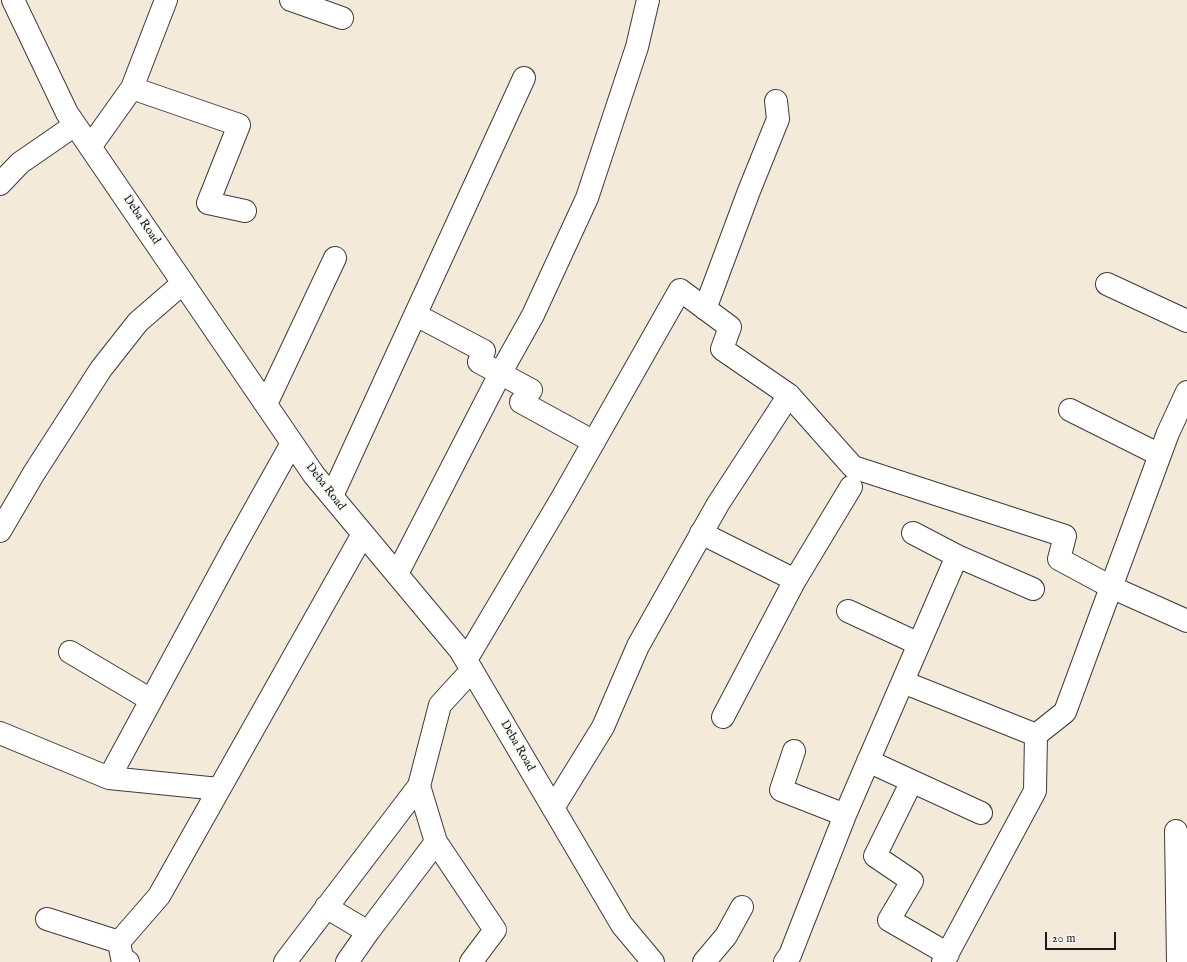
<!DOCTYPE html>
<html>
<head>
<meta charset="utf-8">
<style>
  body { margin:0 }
  #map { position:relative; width:1187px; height:962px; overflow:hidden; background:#f4ead9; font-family:"IM FELL English",serif }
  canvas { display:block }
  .scale { position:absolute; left:1045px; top:932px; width:71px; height:18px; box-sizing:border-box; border:2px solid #1c1c1c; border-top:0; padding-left:5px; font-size:12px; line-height:14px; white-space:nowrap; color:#1c1c1c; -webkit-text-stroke:3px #f6f6f2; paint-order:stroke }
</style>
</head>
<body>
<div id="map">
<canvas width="1187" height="962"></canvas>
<div class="scale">20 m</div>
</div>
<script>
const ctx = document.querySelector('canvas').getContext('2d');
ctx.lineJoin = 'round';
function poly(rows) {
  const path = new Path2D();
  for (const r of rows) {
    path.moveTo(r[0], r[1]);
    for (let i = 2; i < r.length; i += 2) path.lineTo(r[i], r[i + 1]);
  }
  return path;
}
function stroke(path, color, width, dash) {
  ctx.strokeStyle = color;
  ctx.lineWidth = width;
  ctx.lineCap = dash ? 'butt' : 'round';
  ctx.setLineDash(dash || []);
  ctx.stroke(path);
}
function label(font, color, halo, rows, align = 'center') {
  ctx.font = font + ' "IM FELL English",serif';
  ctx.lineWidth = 3;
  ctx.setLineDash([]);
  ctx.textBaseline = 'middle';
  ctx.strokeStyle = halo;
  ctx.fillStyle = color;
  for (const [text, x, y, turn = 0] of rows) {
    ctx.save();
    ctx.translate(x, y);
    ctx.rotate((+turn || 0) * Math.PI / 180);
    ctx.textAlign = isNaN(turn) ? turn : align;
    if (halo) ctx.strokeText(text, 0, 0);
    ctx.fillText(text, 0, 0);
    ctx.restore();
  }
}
const minor = poly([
  [13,0,67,113,314,475,460,650,622,925,653,962],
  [291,0,342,18],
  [132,88,239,125,208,203,245,211],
  [90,147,132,88,166,0],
  [0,184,20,163,75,125],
  [1107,284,1187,321],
  [705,309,749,191,778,119,776,101],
  [416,315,484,351,479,362,531,390,521,402,594,442],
  [266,404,335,258],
  [1070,410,1160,455],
  [332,496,524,78],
  [0,531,34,473,101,369,138,322,183,283],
  [701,533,795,580],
  [913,533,957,556,1033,589],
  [397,574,500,374,533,315,587,198,637,47,648,0],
  [848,611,919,644],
  [70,652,151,700],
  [466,660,562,498,680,290,730,327,722,349,789,395,853,467,1065,536,1059,559,1111,587,1187,621],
  [903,682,1036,735],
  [723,717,795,580,851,487],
  [0,733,109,778,219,789],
  [794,751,781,790,845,815],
  [868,761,981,813],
  [109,778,234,547,292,443],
  [912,781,875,856,912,881,889,920,948,954],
  [553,808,603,727,638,646,718,504,789,395],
  [1176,831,1178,962],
  [326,907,368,932,347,962],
  [47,919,119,942],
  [368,932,436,842],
  [119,942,159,896,363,534],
  [119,942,122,958,128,962],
  [285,962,419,786],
  [471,962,495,930,436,842,419,786,440,705,472,670],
  [704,962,726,936,742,907],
  [785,962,790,955,845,815,957,556],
  [943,962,1035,791,1036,735,1065,712,1168,433,1187,392]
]);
const streetNames = [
  ["Deba Road",141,220,56],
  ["Deba Road",325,487,52],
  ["Deba Road",517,746,60]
];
stroke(minor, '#3c3b38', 24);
stroke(minor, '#fff', 22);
label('12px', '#1c1c1c', '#f6f6f2', streetNames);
</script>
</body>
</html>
